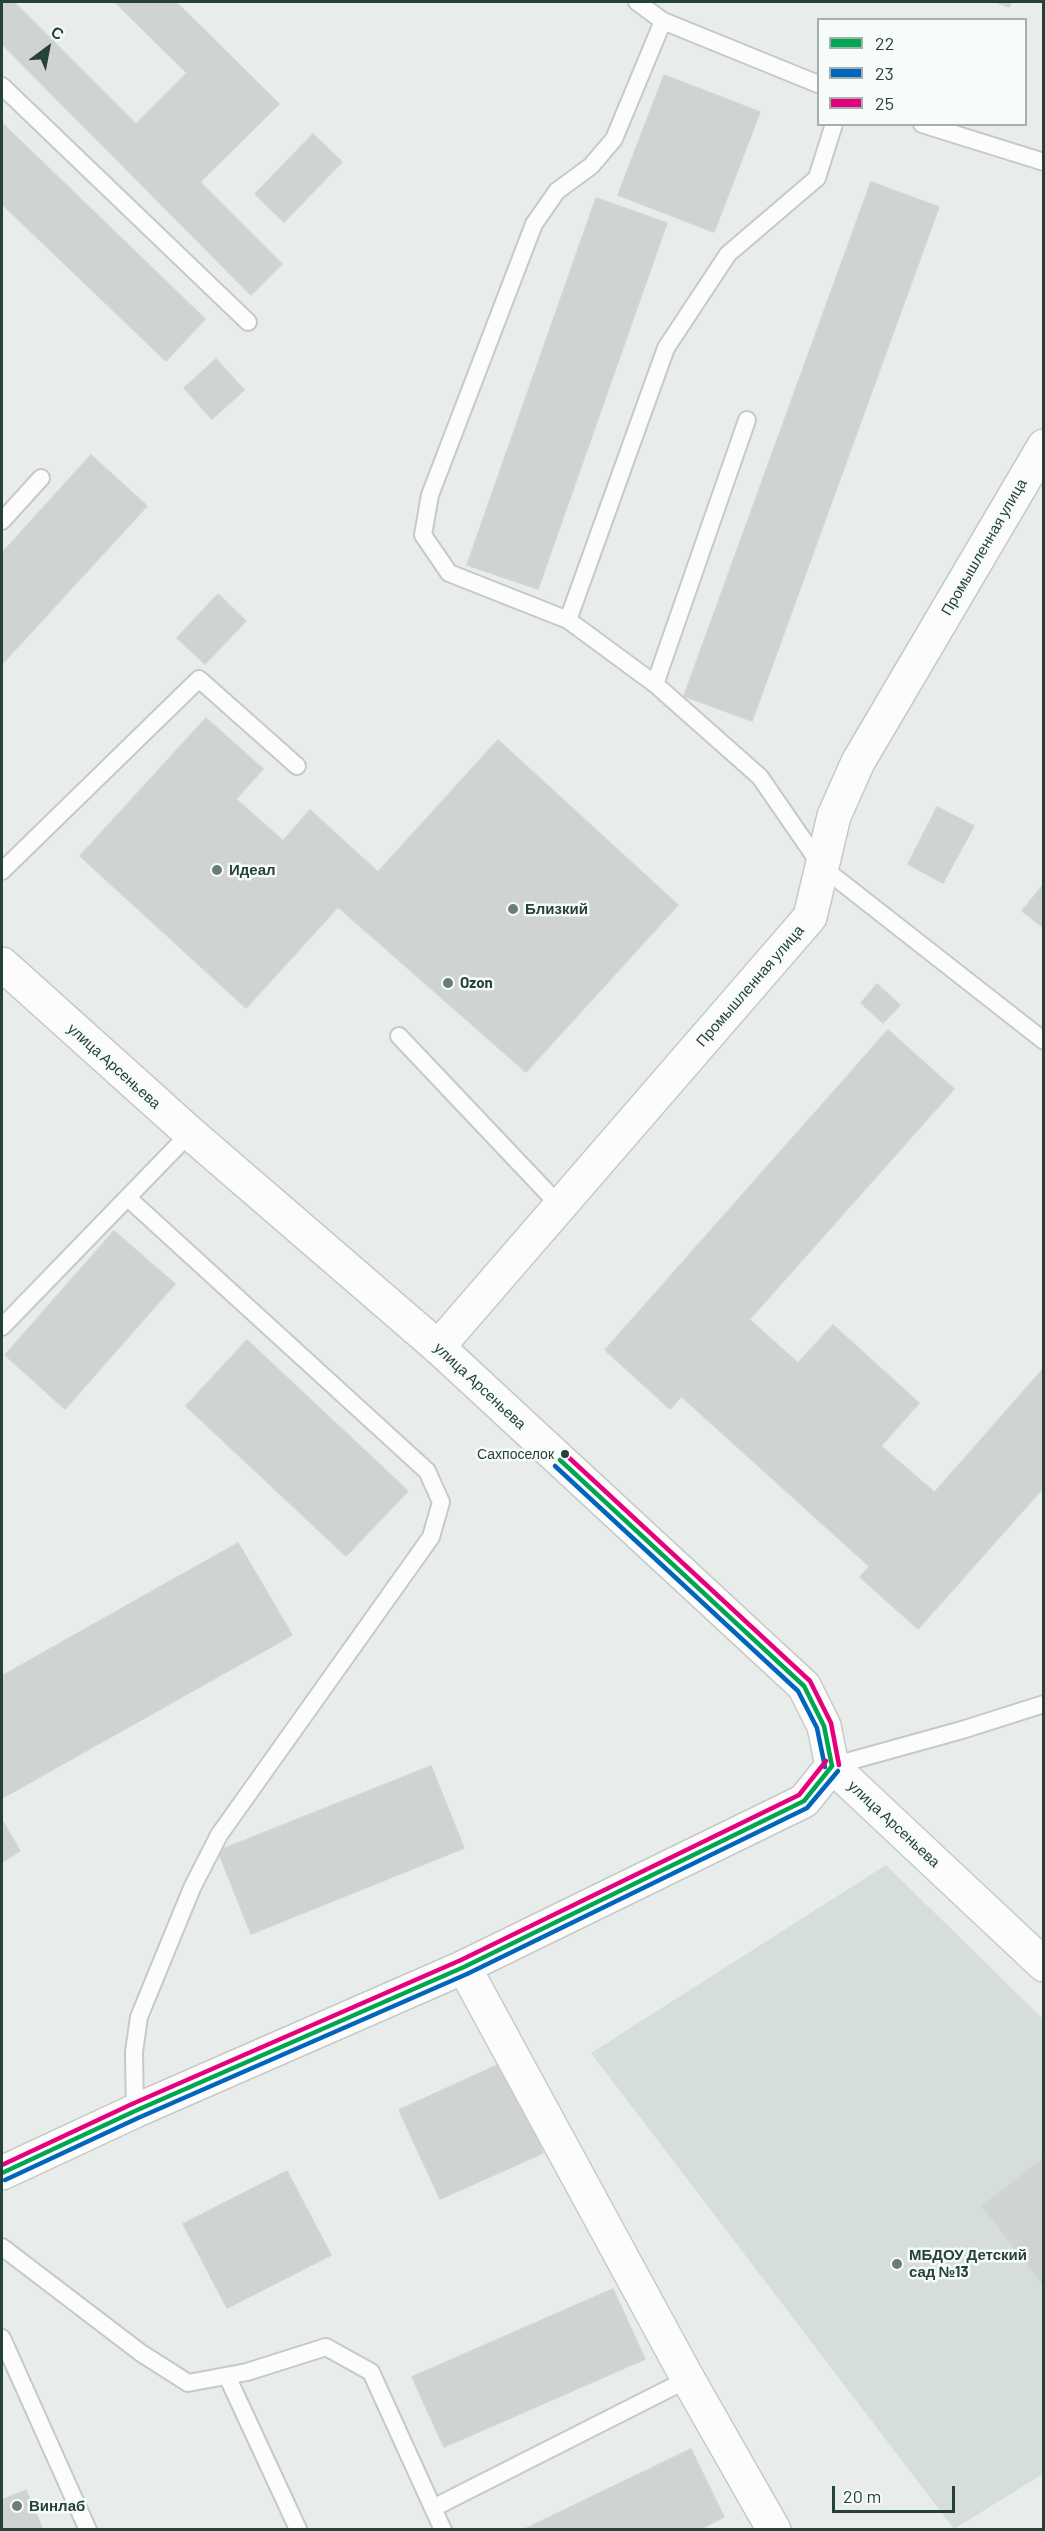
<!DOCTYPE html>
<html>
<head>
<meta charset="utf-8">
<style>
  body { margin:0 }
  #map { position:relative; width:1045px; height:2531px; overflow:hidden; background:#e8edeb; font-family:Barlow,sans-serif }
  canvas { display:block }
  .frame { position:absolute; inset:0; border:3px solid #24423a; pointer-events:none }
  .legend { position:absolute; left:817px; top:18px; width:210px; height:108px; box-sizing:border-box; background:#f7fbf9; border:2px solid #a3b1ad; margin:0; padding:8px 10px; list-style:none; font-size:18px; color:#24423a }
  .legend li { display:flex; align-items:center; gap:12px; height:30px }
  .legend b { width:30px; border:2px solid #a3b1ad }
  .north { position:absolute; left:18px; top:18px; width:60px; height:60px; -webkit-text-stroke:4px #f7fbf9; paint-order:stroke; rotate:32deg; font-size:16px; font-weight:700; line-height:24px; text-align:center; color:#24423a }
  .north::after { content:''; display:block; margin:auto; width:21px; height:27px; background:#24423a; clip-path:polygon(50% 0,100% 100%,50% 72%,0 100%) }
  .scale { position:absolute; left:832px; top:2486px; width:123px; height:27px; box-sizing:border-box; border:3px solid #24423a; border-top:0; padding-left:8px; font-size:18px; line-height:21px; white-space:nowrap; color:#24423a; -webkit-text-stroke:4px #f7fbf9; paint-order:stroke }
</style>
</head>
<body>
<div id="map">
<canvas width="1045" height="2531"></canvas>
<div class="frame"></div>
<ul class="legend">
<li><b style="height:8px;background:#00a651"></b>22</li>
<li><b style="height:8px;background:#0065bd"></b>23</li>
<li><b style="height:8px;background:#e5007d"></b>25</li>
</ul>
<div class="north">С</div>
<div class="scale">20 m</div>
</div>
<script>
const ctx = document.querySelector('canvas').getContext('2d');
ctx.lineJoin = 'round';
function fill(path, color) {
  ctx.fillStyle = color;
  ctx.fill(path, 'evenodd');
}
function poly(rows) {
  const path = new Path2D();
  for (const r of rows) {
    path.moveTo(r[0], r[1]);
    for (let i = 2; i < r.length; i += 2) path.lineTo(r[i], r[i + 1]);
  }
  return path;
}
function stroke(path, color, width, dash) {
  ctx.strokeStyle = color;
  ctx.lineWidth = width;
  ctx.lineCap = dash ? 'butt' : 'round';
  ctx.setLineDash(dash || []);
  ctx.stroke(path);
}
function label(font, color, halo, rows, align = 'center') {
  ctx.font = font + ' Barlow,sans-serif';
  ctx.lineWidth = 5;
  ctx.setLineDash([]);
  ctx.textBaseline = 'middle';
  ctx.strokeStyle = halo;
  ctx.fillStyle = color;
  for (const [text, x, y, turn = 0] of rows) {
    ctx.save();
    ctx.translate(x, y);
    ctx.rotate((+turn || 0) * Math.PI / 180);
    ctx.textAlign = isNaN(turn) ? turn : align;
    if (halo) ctx.strokeText(text, 0, 0);
    ctx.fillText(text, 0, 0);
    ctx.restore();
  }
}
const built = poly([
  [886,1865,1043,2019,1043,2474,954,2529,591,2053]
]);
const building = poly([
  [2,2,14,2,136,124,187,73,115,2,176,2,279,104,200,182,282,264,251,295,2,44,2,2],
  [996,2,1011,2,1009,7,996,2],
  [664,75,760,112,714,232,618,195,664,75],
  [2,123,205,319,166,361,2,204,2,123],
  [313,134,342,162,284,222,255,194,313,134],
  [871,182,939,207,752,721,684,696,871,182],
  [596,198,667,223,538,589,467,565,596,198],
  [216,359,244,390,212,419,184,388,216,359],
  [91,455,147,506,2,664,2,553,91,455],
  [218,594,246,621,205,664,177,638,218,594],
  [206,718,263,769,236,799,283,841,310,810,378,872,498,740,678,905,526,1072,338,907,246,1008,80,856,206,718],
  [937,807,974,826,943,883,908,864,937,807],
  [1044,884,1044,928,1022,911,1044,884],
  [877,984,900,1005,883,1023,861,1003,877,984],
  [888,1030,954,1089,670,1409,605,1350,888,1030],
  [114,1231,175,1284,65,1409,5,1355,114,1231],
  [750,1320,798,1363,833,1325,919,1403,881,1446,934,1492,869,1566,681,1396,750,1320],
  [247,1340,408,1491,346,1556,186,1406,247,1340],
  [1044,1368,1044,1487,918,1629,860,1577,1044,1368],
  [238,1543,292,1635,2,1798,2,1676,238,1543],
  [431,1766,464,1848,251,1934,218,1851,431,1766],
  [2,1820,20,1851,2,1862,2,1820],
  [502,2063,543,2153,440,2199,399,2110,502,2063],
  [1044,2158,1044,2286,982,2206,1044,2158],
  [287,2171,331,2255,227,2308,183,2224,287,2171],
  [613,2289,645,2359,444,2447,412,2377,613,2289],
  [691,2449,724,2517,698,2530,523,2530,691,2449],
  [26,2490,43,2530,2,2530,2,2500,26,2490]
]);
const service = poly([
  [637,2,663,21,818,84],
  [2,86,248,322],
  [922,124,1044,162],
  [747,420,655,684,568,620,666,348,728,254,817,178,834,124],
  [2,521,41,478],
  [568,620,449,573,423,535,430,495,534,224,557,191,591,166,614,139,663,21],
  [655,684,760,777,822,867,1044,1041],
  [2,871,199,679,297,766],
  [399,1036,560,1206],
  [128,1198,427,1471,441,1502,431,1537,219,1835,192,1888,139,2017,134,2052,135,2111],
  [2,1327,190,1133],
  [832,1766,962,1730,1044,1704],
  [2,2247,141,2353,188,2383,247,2372,326,2347,371,2372,443,2530],
  [2,2338,88,2530],
  [227,2376,298,2529],
  [433,2508,688,2379]
]);
const minor = poly([
  [438,1347,810,917,834,816,858,762,1044,446],
  [832,1766,1044,1965],
  [464,1967,688,2379,774,2530]
]);
const tertiary = poly([
  [2,964,190,1133,438,1347,804,1686,824,1726,832,1766,804,1801,464,1967,135,2111,2,2173]
]);
const bus1 = poly([
  [560,1460,804,1686,824,1726,832,1766],
  [2,2173,135,2111,464,1967,804,1801,832,1766]
]);
const bus2 = poly([
  [555,1466,798,1691,817,1728,825,1767],
  [5,2180,138,2118,467,1974,807,1808,838,1771]
]);
const bus3 = poly([
  [565,1454,810,1681,831,1723,839,1765],
  [2,2165,132,2104,461,1960,799,1795,826,1761]
]);
const markers = [
  [217,870,6,"#697e78"],
  [513,909,6,"#697e78"],
  [448,983,6,"#697e78"],
  [565,1454,5,"#24423a"],
  [897,2264,6,"#697e78"],
  [17,2506,6,"#697e78"]
];
const busNames = [
  ["Сахпоселок",554,1454]
];
const streetNames = [
  ["Промышленная улица",984,547,-60],
  ["Промышленная улица",750,986,-49],
  ["улица Арсеньева",114,1066,42],
  ["улица Арсеньева",480,1386,43],
  ["улица Арсеньева",894,1824,43]
];
const poiNames = [
  ["Идеал",229,870],
  ["Близкий",525,909],
  ["Ozon",460,983],
  ["МБДОУ Детский",909,2255],
  ["сад №13",909,2272],
  ["Винлаб",29,2506]
];
fill(built, '#d6dedb');
fill(building, '#cfd4d2');
stroke(building, '#d1d6d4', 1.5);
stroke(service, '#c5cac8', 20);
stroke(minor, '#c5cac8', 36);
stroke(tertiary, '#c5cac8', 36);
stroke(service, '#fcfcfc', 16);
stroke(minor, '#fcfcfc', 33);
stroke(tertiary, '#fcfcfc', 33);
stroke(bus1, '#00a651', 4.5);
stroke(bus2, '#0065bd', 4.5);
stroke(bus3, '#e5007d', 4.5);
for (const [x, y, r, color] of markers) {
  const dot = new Path2D();
  dot.arc(x, y, r, 0, 2 * Math.PI);
  ctx.fillStyle = color;
  ctx.fill(dot);
  stroke(dot, '#f7fbf9', 2);
}
label('14px', '#24423a', '#f7fbf9', busNames, 'right');
label('15px', '#24423a', '#f7fbf9', streetNames);
label('bold 15px', '#24423a', '#f7fbf9', poiNames, 'left');
</script>
</body>
</html>
